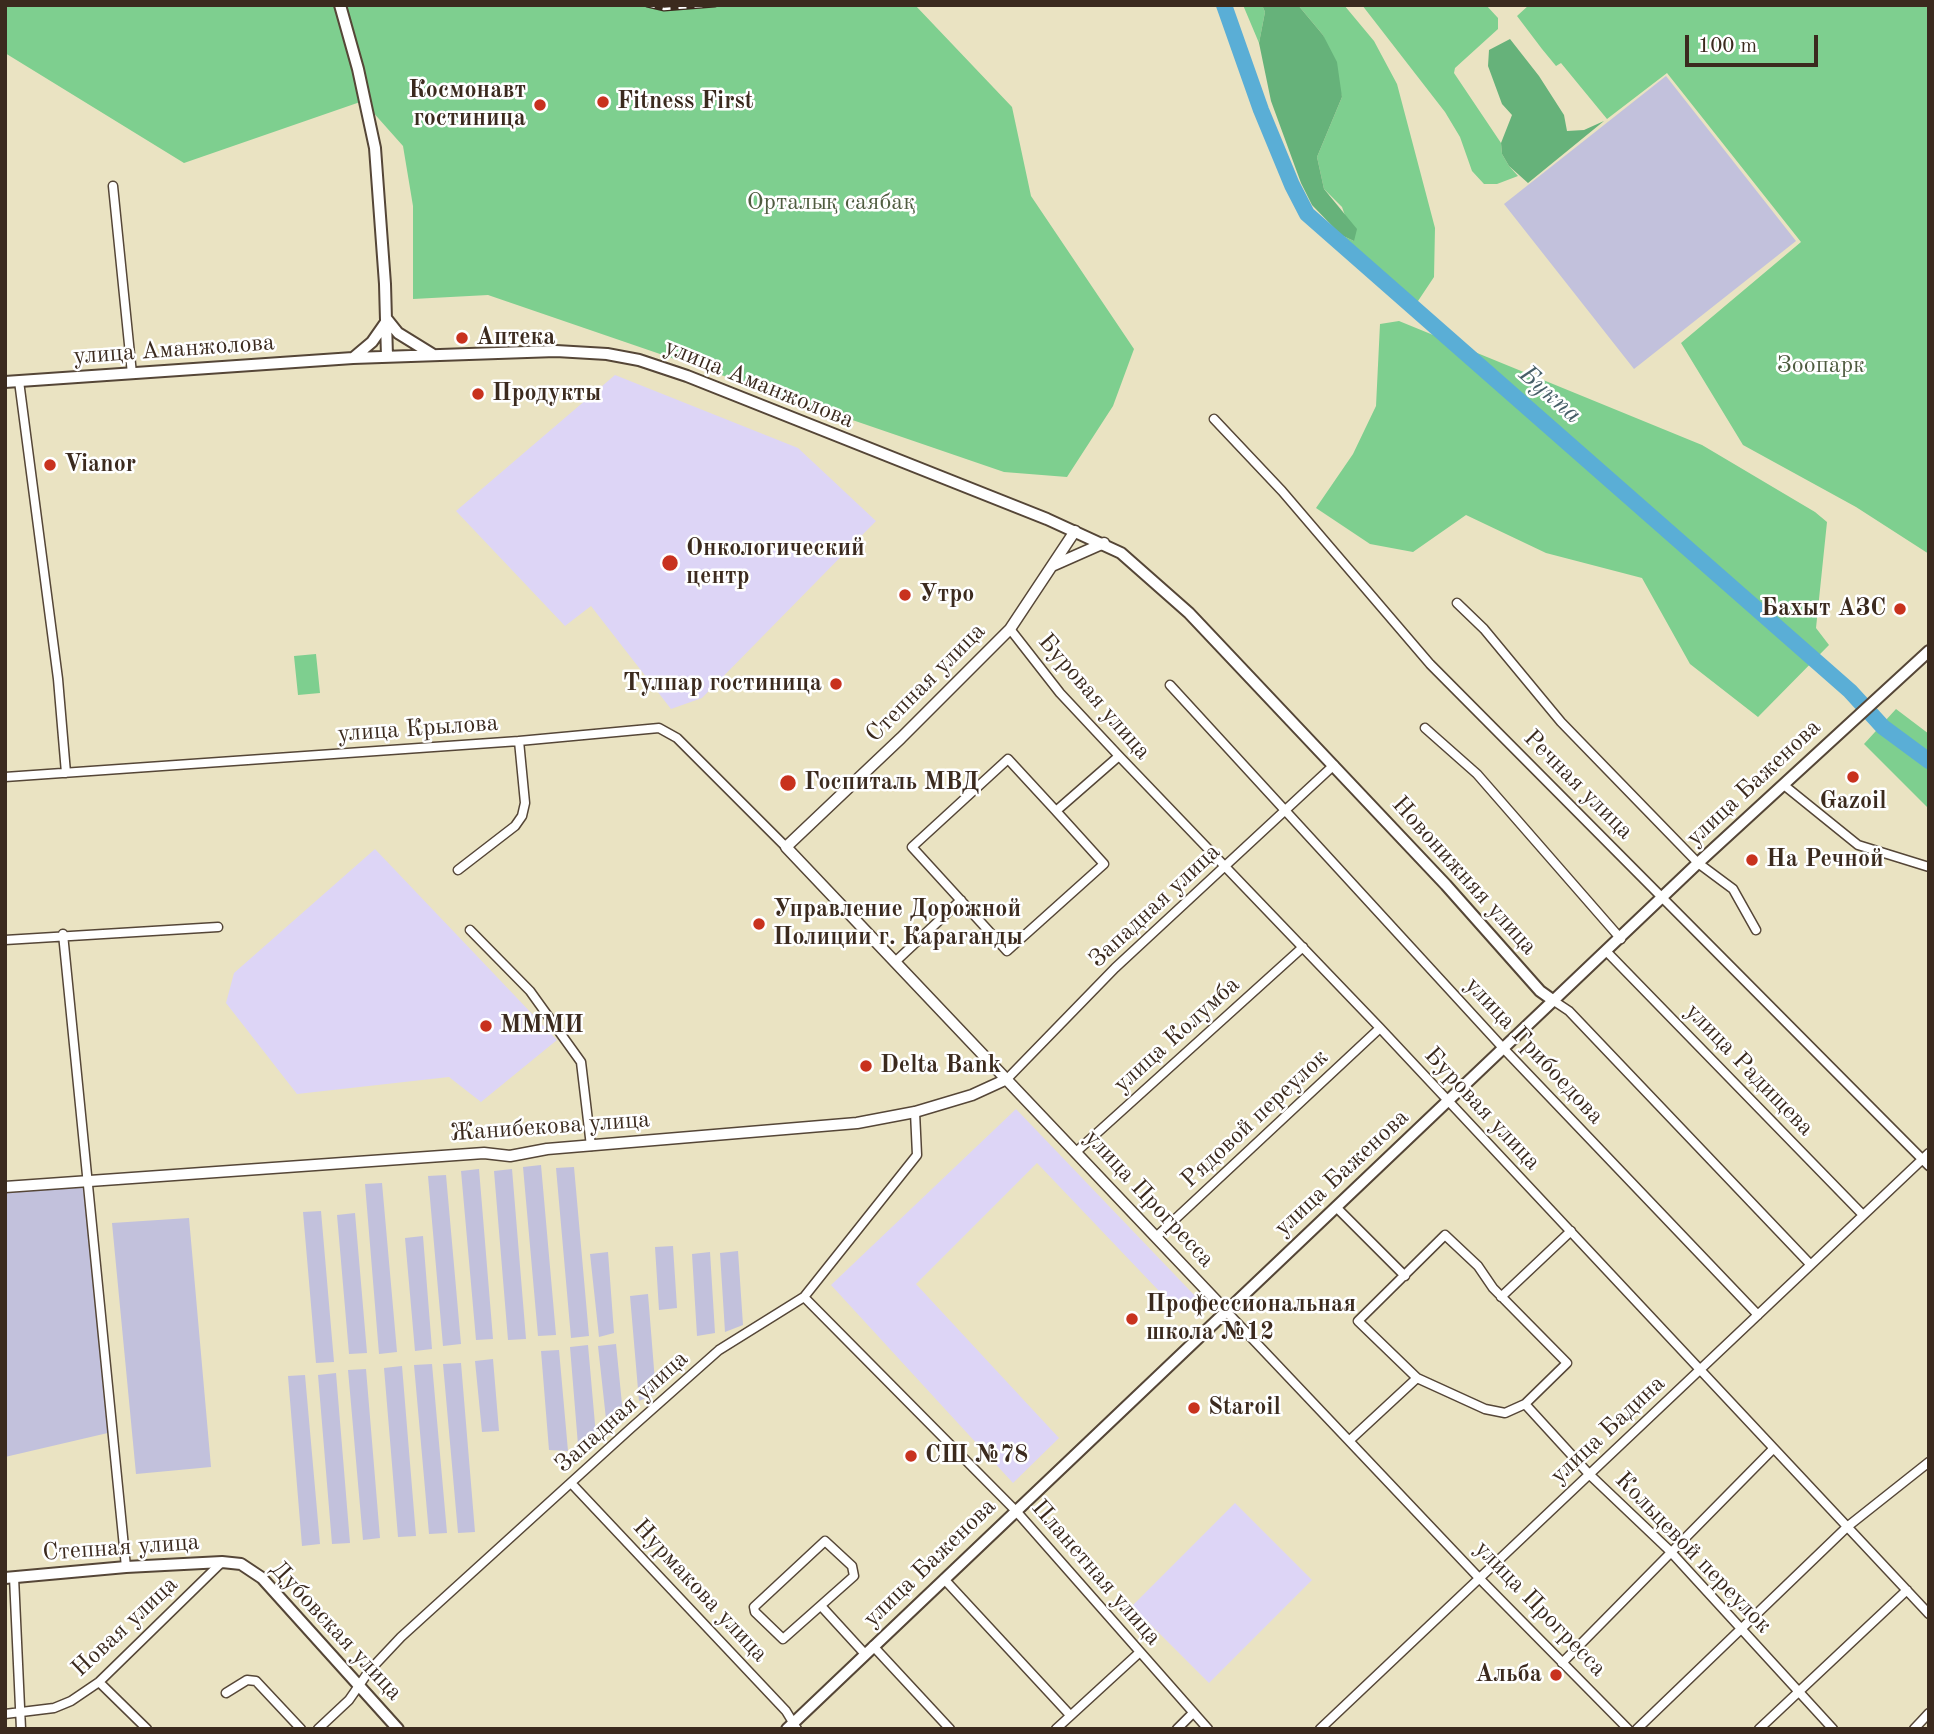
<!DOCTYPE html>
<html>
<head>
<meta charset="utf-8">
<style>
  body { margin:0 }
  #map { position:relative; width:1934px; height:1734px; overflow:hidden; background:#eae3c2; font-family:"Old Standard TT",serif }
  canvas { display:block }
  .frame { position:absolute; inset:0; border:7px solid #3b2a1e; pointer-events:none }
  .scale { position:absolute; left:1685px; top:35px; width:133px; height:32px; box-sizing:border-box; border:4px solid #3b2a1e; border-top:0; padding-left:9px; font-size:21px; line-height:24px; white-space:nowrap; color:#3b2a1e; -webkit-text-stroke:5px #fff; paint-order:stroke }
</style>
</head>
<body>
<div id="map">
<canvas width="1934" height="1734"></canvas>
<div class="frame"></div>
<div class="scale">100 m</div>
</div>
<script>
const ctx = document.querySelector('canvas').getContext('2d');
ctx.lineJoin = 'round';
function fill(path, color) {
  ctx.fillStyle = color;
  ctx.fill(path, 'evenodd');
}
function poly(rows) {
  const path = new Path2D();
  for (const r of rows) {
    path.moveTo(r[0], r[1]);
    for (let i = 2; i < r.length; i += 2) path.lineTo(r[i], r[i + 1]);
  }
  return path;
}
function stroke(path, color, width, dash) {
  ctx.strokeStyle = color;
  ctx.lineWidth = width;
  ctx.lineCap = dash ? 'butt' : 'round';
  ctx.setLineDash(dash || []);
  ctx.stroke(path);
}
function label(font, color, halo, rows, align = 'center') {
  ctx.font = font + ' "Old Standard TT",serif';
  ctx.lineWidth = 5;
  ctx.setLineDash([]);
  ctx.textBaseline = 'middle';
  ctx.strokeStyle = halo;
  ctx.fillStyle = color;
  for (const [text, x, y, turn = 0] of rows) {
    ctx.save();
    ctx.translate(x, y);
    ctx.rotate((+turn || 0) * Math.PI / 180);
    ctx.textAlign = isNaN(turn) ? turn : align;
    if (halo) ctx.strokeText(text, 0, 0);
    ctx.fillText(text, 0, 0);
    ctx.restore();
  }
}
const built = poly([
  [615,375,798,448,876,521,702,698,671,709,591,606,565,626,456,511],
  [375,849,557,1040,481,1102,449,1077,297,1094,226,1003,234,973],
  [1016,1109,1198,1299,1180,1313,1037,1163,916,1284,1059,1438,1013,1483,831,1285],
  [1235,1503,1312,1580,1209,1683,1132,1606]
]);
const industrial = poly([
  [1666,76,1796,241,1634,369,1504,204],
  [541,1165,556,1335,538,1336,523,1167],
  [574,1167,589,1336,571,1338,556,1168],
  [479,1169,493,1339,476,1340,461,1171],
  [512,1169,526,1339,508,1340,494,1171],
  [446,1175,461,1344,443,1346,428,1176],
  [89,1180,112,1432,5,1457,5,1187],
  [382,1183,397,1352,379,1354,365,1184],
  [321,1211,334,1362,316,1363,303,1212],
  [355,1213,367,1353,349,1354,337,1215],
  [189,1218,211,1467,136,1474,112,1223],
  [423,1236,432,1349,415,1351,405,1238],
  [673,1246,677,1308,659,1310,655,1247],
  [738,1251,743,1325,725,1332,720,1253],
  [608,1252,614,1333,599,1337,590,1254],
  [710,1252,715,1333,697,1336,692,1254],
  [648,1294,656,1394,639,1401,630,1296],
  [616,1344,623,1414,607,1428,598,1346],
  [588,1345,597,1447,578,1445,570,1347],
  [559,1350,568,1451,549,1450,541,1351],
  [493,1359,499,1431,482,1432,475,1361],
  [461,1363,475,1532,458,1533,443,1364],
  [432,1364,447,1533,429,1534,414,1365],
  [402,1366,416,1536,398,1537,384,1368],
  [366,1369,380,1538,363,1540,348,1370],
  [336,1373,350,1543,332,1544,318,1375],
  [305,1375,320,1544,302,1546,288,1376]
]);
const green = poly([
  [5,5,915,5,1012,107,1031,196,1134,349,1113,406,1067,477,1004,472,488,295,413,299,413,206,403,146,363,101,184,163,5,53],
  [1243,5,1262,5,1265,12,1259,43],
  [1298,5,1344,5,1374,41,1397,84,1435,228,1434,277,1416,304,1341,235,1354,241,1342,207,1324,189,1317,157,1342,97,1323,35],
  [1362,5,1486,5,1498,18,1498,29,1455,68,1454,73,1501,143,1502,154,1509,166,1518,176,1497,184,1484,184,1472,171,1460,137,1445,112],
  [1529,5,1929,5,1929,554,1856,507,1743,445,1681,343,1801,242,1667,73,1607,119,1561,63,1556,66,1542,49,1517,16],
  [1399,321,1702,445,1815,512,1827,522,1816,628,1829,645,1758,717,1690,664,1642,578,1546,553,1466,515,1413,552,1370,544,1316,508,1353,454,1376,406,1380,324],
  [316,654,320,693,298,695,294,656],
  [1896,709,1929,734,1929,809,1864,744]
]);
const forest = poly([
  [1262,5,1298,5,1323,35,1337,62,1342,97,1317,157,1324,189,1357,229,1354,241,1341,235,1312,205,1301,183,1271,101,1259,43,1265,12],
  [1510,39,1539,76,1564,115,1567,131,1584,130,1604,121,1528,183,1509,166,1502,154,1501,143,1512,115,1502,104,1488,66,1489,50]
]);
const river = poly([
  [1224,5,1261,110,1292,185,1307,214,1850,691,1883,727,1929,761]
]);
const minor = poly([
  [113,186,132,374],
  [19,381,58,679,66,773],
  [1214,419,1282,491,1430,664,1929,1166],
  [1457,603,1484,629,1561,722,1698,863,1733,889,1756,930],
  [1010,629,1060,693,1119,756,1380,1028,1929,1614],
  [1170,685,1504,1049,1758,1315],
  [1425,728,1477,774,1621,939],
  [5,777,519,741,659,728,677,738,786,847],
  [1785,786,1858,845,1929,867],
  [1056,811,1104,864,1007,951,912,847,1008,759,1056,811,1119,756],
  [458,870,515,826,522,816,525,803,519,741],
  [470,930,530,991,581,1062,591,1146],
  [63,934,126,1567],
  [5,940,218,927],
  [1607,952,1863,1215],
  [895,962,961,900],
  [1554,1001,1569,1011,1810,1264],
  [1007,1079,1115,968,1334,765],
  [1076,1152,1303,947],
  [1336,1207,1405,1276],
  [1156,1237,1380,1028],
  [804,1297,1016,1511,1208,1729],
  [1501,1297,1571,1231],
  [1226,1311,1480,1579,1628,1729],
  [1525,1404,1567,1363,1493,1288,1478,1266,1445,1235,1358,1321,1417,1378,1485,1409,1505,1413,1525,1404,1589,1474,1670,1551,1833,1729],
  [1350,1440,1417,1378],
  [571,1483,786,1711,797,1729],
  [825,1541,852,1566,854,1576,783,1639,755,1612,754,1607,825,1541],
  [14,1577,21,1729],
  [944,1579,1070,1715],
  [822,1607,865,1654],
  [873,1646,950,1729],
  [1562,1663,1773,1449],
  [99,1682,147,1729],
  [226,1693,247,1680,256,1681,301,1729],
  [5,1714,54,1708,71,1701,99,1682,222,1562],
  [318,1729,349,1700,369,1671,401,1637,630,1429,719,1350,804,1297,917,1155,915,1112],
  [1056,1729,1140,1652],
  [1177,1729,1193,1713],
  [1320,1729,1929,1153],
  [1637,1729,1847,1527,1929,1462],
  [1759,1729,1907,1590],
  [1914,1729,1929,1713]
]);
const tertiary = poly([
  [1075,531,1010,629,901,738,786,847,1226,1311],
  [1052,566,1104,543],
  [5,1187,484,1153,510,1156,547,1149,857,1123,915,1112,972,1095,1007,1079]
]);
const secondary = poly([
  [340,5,358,69,375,148,385,284,387,357],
  [386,318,398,333,432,354],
  [353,358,372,342,386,322],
  [5,382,353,358,556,351,607,354,639,360,687,376,1047,519,1121,553,1189,613,1446,885,1540,991,1554,1001],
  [5,1578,126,1567,222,1562,241,1564,262,1578,398,1729],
  [787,1729,1698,863,1929,651]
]);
const rail = poly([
  [647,5,664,9,715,5]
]);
const markers = [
  [603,102,7,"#c8321e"],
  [540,105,7,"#c8321e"],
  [462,338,7,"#c8321e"],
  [478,394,7,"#c8321e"],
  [50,465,7,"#c8321e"],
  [670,563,9,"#c8321e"],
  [905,595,7,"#c8321e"],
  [1900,609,7,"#c8321e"],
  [836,684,7,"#c8321e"],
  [1853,777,7,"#c8321e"],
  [788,783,9,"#c8321e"],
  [1752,860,7,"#c8321e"],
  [759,924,7,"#c8321e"],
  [486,1026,7,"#c8321e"],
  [866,1066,7,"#c8321e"],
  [1132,1319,7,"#c8321e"],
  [1194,1408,7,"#c8321e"],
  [911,1456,7,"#c8321e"],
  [1556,1675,7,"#c8321e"]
];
const poiNames = [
  ["Космонавт",526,91,"right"],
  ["гостиница",526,119,"right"],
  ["Fitness First",617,102],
  ["Аптека",476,338],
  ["Продукты",492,394],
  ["Vianor",64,465],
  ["Онкологический",686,549],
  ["центр",686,577],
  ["Утро",919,595],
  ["Бахыт АЗС",1886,609,"right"],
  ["Тулпар гостиница",822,684,"right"],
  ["Госпиталь МВД",804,783],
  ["Gazoil",1853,802,"center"],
  ["На Речной",1766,860],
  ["Управление Дорожной",773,910],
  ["Полиции г. Караганды",773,938],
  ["МММИ",500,1026],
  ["Delta Bank",880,1066],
  ["Профессиональная",1146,1305],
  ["школа №12",1146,1333],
  ["Staroil",1208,1408],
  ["СШ №78",925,1456],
  ["Альба",1542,1675,"right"]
];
const parkNames = [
  ["Орталық саябақ",831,203],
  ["Зоопарк",1821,366]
];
const streetNames = [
  ["улица Аманжолова",174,350,-4],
  ["улица Аманжолова",759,384,22],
  ["Степная улица",926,683,-45],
  ["Буровая улица",1094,697,49],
  ["улица Крылова",418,729,-4],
  ["улица Баженова",1754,783,-43],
  ["Речная улица",1578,785,45],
  ["Новонижняя улица",1464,876,48],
  ["Западная улица",1155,906,-43],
  ["улица Колумба",1177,1035,-42],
  ["улица Грибоедова",1534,1051,47],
  ["улица Радищева",1749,1070,46],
  ["Буровая улица",1482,1109,47],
  ["Рядовой переулок",1255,1119,-43],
  ["Жанибекова улица",550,1127,-4],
  ["улица Баженова",1342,1173,-43],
  ["улица Прогресса",1149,1199,47],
  ["Западная улица",622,1412,-42],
  ["улица Бадина",1608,1430,-43],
  ["Степная улица",121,1548,-4],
  ["Кольцевой переулок",1693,1553,46],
  ["улица Баженова",930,1563,-44],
  ["Планетная улица",1096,1573,49],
  ["Нурмакова улица",700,1591,47],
  ["улица Прогресса",1540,1609,46],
  ["Новая улица",125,1627,-43],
  ["Дубовская улица",336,1631,47]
];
const waterNames = [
  ["Букпа",1550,395,41]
];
fill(built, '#ddd5f6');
fill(industrial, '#c2c1dc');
fill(green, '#7ecf8f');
fill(forest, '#66b27a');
stroke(river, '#5aaed6', 16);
stroke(minor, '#554637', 11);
stroke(tertiary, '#554637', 13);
stroke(secondary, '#554637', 14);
stroke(minor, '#fff', 8);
stroke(tertiary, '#fff', 10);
stroke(secondary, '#fff', 10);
stroke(rail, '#3b2a1e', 5);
stroke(rail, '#fff', 2.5, [8]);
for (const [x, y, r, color] of markers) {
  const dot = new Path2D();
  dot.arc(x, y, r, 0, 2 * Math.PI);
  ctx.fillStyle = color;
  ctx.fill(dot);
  stroke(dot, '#fff', 2.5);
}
label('bold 24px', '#3b2a1e', '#fff', poiNames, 'left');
label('24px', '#4f5c40', '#fff', parkNames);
label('24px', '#3b2a1e', '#fff', streetNames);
label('italic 26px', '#475f68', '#fff', waterNames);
</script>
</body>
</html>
